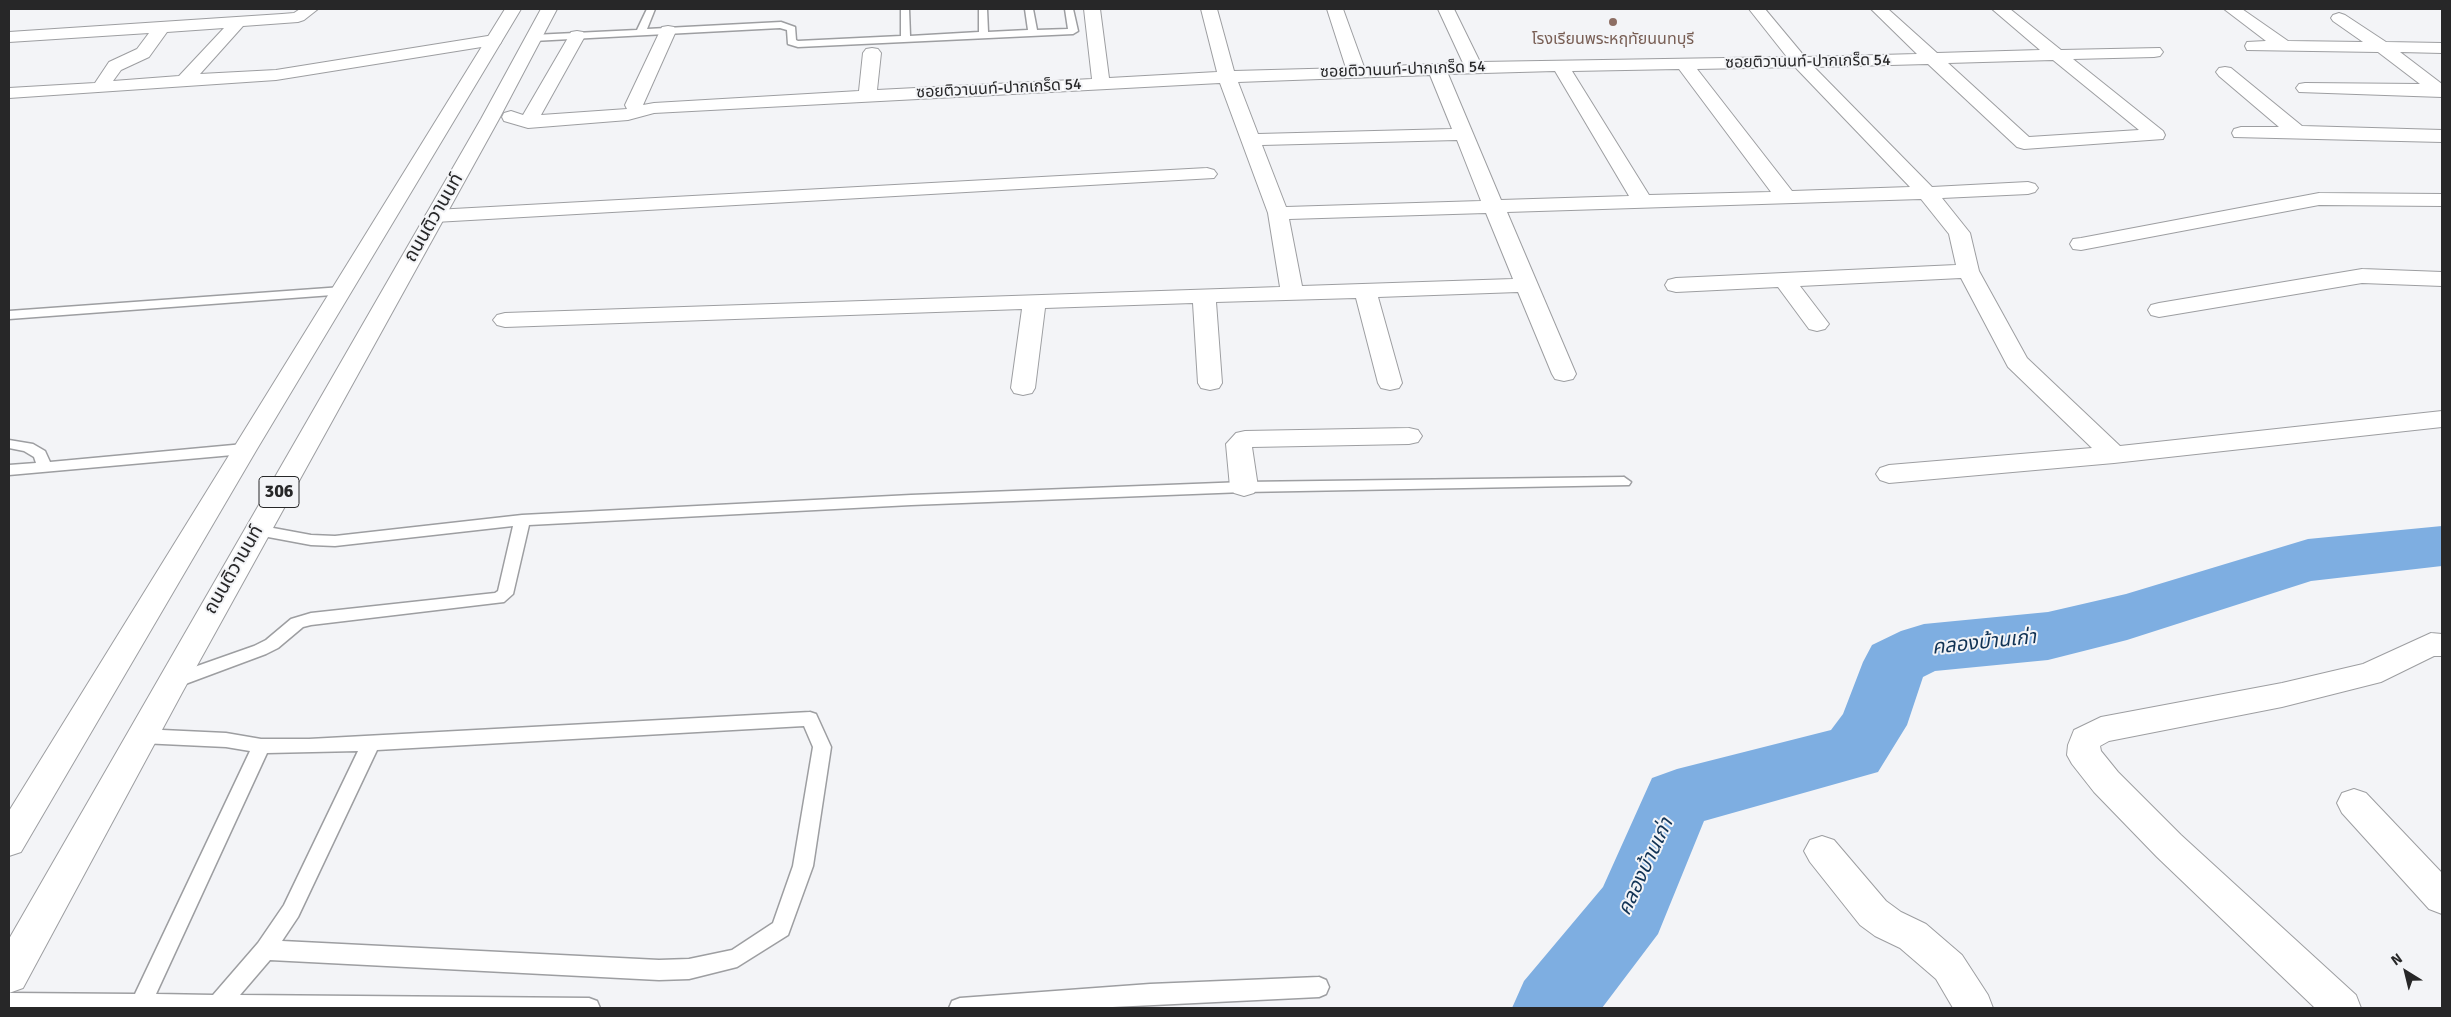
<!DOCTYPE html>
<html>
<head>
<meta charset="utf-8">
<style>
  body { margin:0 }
  #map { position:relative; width:2451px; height:1017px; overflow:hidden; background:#f3f4f7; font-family:Signika,sans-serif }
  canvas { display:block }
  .frame { position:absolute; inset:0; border:10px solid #272728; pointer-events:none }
  .north { position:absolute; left:2381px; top:947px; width:50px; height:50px; -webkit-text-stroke:4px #f3f4f7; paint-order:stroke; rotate:324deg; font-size:14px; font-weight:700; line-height:20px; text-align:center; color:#272728 }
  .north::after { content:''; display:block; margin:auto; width:18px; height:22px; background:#272728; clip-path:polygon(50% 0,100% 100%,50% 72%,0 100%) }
</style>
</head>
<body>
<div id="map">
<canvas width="2451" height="1017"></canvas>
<div class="frame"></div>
<div class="north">N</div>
</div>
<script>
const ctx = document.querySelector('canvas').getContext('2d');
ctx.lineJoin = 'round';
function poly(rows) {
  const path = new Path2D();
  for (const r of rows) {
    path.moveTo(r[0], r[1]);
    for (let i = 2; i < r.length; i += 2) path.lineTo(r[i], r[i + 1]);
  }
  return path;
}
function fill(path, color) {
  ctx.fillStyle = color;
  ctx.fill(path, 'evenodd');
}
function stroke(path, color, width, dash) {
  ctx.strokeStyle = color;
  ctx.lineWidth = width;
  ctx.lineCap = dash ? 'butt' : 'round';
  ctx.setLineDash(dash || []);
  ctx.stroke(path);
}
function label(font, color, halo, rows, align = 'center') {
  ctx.font = font + ' Signika,"Noto Sans Thai",sans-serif';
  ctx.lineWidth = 4;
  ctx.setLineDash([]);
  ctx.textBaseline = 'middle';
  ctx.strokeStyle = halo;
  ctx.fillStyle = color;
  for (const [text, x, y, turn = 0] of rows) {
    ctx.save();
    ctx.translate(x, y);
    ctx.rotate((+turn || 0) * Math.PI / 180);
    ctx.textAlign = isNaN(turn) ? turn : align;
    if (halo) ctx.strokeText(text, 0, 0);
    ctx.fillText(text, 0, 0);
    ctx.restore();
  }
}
const river = poly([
  [2442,526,2442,566,2311,581,2127,640,2048,660,1935,671,1923,677,1907,725,1878,772,1704,821,1658,934,1602,1008,1512,1008,1524,981,1603,887,1652,778,1677,769,1831,730,1843,714,1863,662,1872,645,1901,631,1924,624,2048,612,2126,594,2308,539,2442,526]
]);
const lane = poly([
  [647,9,655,9,647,29,781,22,795,27,796,40,798,41,901,36,901,9,909,9,910,36,979,32,979,9,987,9,988,32,1028,30,1025,9,1033,9,1037,30,1068,29,1065,9,1073,9,1078,31,1073,34,798,47,788,44,787,30,780,28,533,41,528,38,533,35,637,30,647,9],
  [342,287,346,288,348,291,346,294,9,319,9,311,342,287],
  [9,440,33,444,45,451,50,462,244,444,251,449,244,454,9,475,9,465,36,463,34,457,24,451,9,448,9,440],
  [1624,477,1631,482,1629,485,1244,492,911,505,529,525,513,594,504,602,311,625,303,627,278,648,266,654,172,689,166,687,163,682,166,677,254,646,266,640,291,619,311,613,495,593,498,591,513,526,335,546,311,545,252,534,249,530,252,526,257,525,311,535,335,536,522,515,911,495,1244,482,1624,477],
  [810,712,816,714,831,747,813,866,788,935,737,967,689,979,659,980,270,960,240,995,589,998,597,1001,600,1008,9,1008,9,993,135,994,250,751,226,747,141,743,135,741,132,736,135,731,141,729,226,733,261,739,309,739,810,712],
  [804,726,813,747,793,866,773,923,732,950,689,959,659,960,282,941,298,917,377,750,804,726],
  [358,751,284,905,258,943,213,995,156,994,267,753,358,751],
  [1319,977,1326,980,1329,987,1326,994,1319,997,1092,1008,949,1008,952,1001,960,998,1150,984,1319,977]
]);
const street = poly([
  [300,9,318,9,304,20,298,22,243,26,200,74,276,70,494,35,500,36,502,40,500,44,494,45,276,80,9,98,9,88,95,83,109,62,137,49,149,33,9,42,9,32,282,14,294,13,300,9],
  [224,28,179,76,113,81,121,70,149,57,167,32,224,28],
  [1084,9,1100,9,1109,78,1217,72,1201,9,1217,9,1234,71,1346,68,1327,9,1343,9,1364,67,1463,63,1438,9,1454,9,1480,62,1787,57,1749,9,1765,9,1805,57,1917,54,1871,9,1888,9,1937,53,2040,50,1992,9,2010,9,2061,50,2160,48,2163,52,2160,56,2154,57,2073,59,2163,131,2165,135,2163,139,2024,149,2017,147,1928,64,1814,67,1932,187,2028,182,2035,184,2038,188,2035,192,2028,194,1942,198,1970,233,1979,271,2027,358,2120,446,2442,411,2442,427,2114,463,1889,483,1880,480,1876,474,1880,468,1889,465,2092,448,2008,367,1961,278,1800,286,1829,324,1825,329,1817,331,1809,329,1778,287,1676,292,1668,290,1665,285,1668,280,1676,278,1956,265,1949,234,1921,199,1507,212,1576,374,1573,379,1564,381,1555,379,1552,374,1518,292,1378,297,1402,383,1399,388,1390,390,1381,388,1378,383,1356,298,1216,302,1222,383,1219,388,1210,390,1201,388,1198,383,1193,303,1045,308,1035,388,1032,393,1023,395,1014,393,1011,388,1022,309,505,327,497,325,493,320,497,315,505,313,1280,287,1268,213,1220,83,654,113,628,120,528,128,504,121,502,117,504,113,511,111,523,115,569,36,571,32,577,31,583,32,585,36,541,115,627,109,625,105,660,31,662,27,668,26,674,27,676,31,643,105,654,103,859,91,863,53,866,49,872,48,878,49,881,53,877,90,1092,79,1084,9],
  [2053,60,2139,130,2029,137,1948,63,2053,60],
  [1795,67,1910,187,1792,191,1697,69,1795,67],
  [1679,69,1771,192,1649,195,1572,71,1679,69],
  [1555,71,1629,196,1501,200,1448,74,1555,71],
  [1430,75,1452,129,1258,134,1238,82,1430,75],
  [1457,140,1481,201,1286,207,1262,145,1457,140],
  [1486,213,1513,279,1302,286,1289,219,1486,213],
  [2224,9,2242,9,2288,41,2363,42,2333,21,2331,18,2333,15,2339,13,2345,15,2386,42,2442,43,2442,53,2400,52,2442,84,2442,97,2299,92,2296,88,2299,84,2305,83,2420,84,2378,52,2247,50,2245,46,2247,42,2266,41,2224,9],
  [2225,67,2231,68,2302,126,2442,130,2442,142,2234,137,2232,133,2234,129,2241,127,2279,127,2219,76,2216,72,2219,68,2225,67],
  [1207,168,1214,170,1217,174,1214,178,435,222,428,220,425,216,428,212,435,210,1207,168],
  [2319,193,2442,194,2442,206,2319,205,2081,250,2073,249,2070,244,2073,239,2081,238,2319,193],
  [2362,269,2442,272,2442,286,2362,283,2159,317,2151,315,2148,310,2151,305,2159,303,2362,269],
  [1409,428,1418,430,1422,436,1418,442,1409,444,1252,447,1258,487,1254,493,1244,496,1234,493,1230,487,1226,444,1236,433,1245,431,1409,428],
  [2431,633,2442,634,2442,656,2434,656,2381,682,2282,707,2109,741,2100,746,2101,751,2118,772,2181,835,2356,995,2361,1008,2315,1008,2157,857,2094,792,2072,764,2067,755,2068,745,2074,730,2101,717,2282,683,2363,664,2431,633],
  [2354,789,2366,793,2442,873,2442,914,2429,909,2342,813,2337,803,2342,793,2354,789],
  [1822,836,1834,840,1886,901,1901,912,1926,924,1962,955,1988,995,1993,1008,1953,1008,1936,979,1900,948,1875,936,1860,925,1810,862,1804,851,1810,840,1822,836]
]);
const primary = poly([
  [505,9,521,9,257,449,21,852,9,856,9,811,505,9],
  [541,9,557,9,499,119,183,691,23,988,9,993,9,939,481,119,541,9]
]);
const markers = [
  [1613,22,5,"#8d6e63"]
];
const farEducationnames = [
  ["โรงเรียนพระหฤทัยนนทบุรี",1613,40]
];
const farStreetnames = [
  ["ซอยติวานนท์-ปากเกร็ด 54",1808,62,-1],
  ["ซอยติวานนท์-ปากเกร็ด 54",1403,70,-2],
  ["ซอยติวานนท์-ปากเกร็ด 54",999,89,-3]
];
const shields = [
  [279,492,40]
];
const shieldNames = [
  ["306",279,492]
];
const streetNames = [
  ["ถนนติวานนท์",434,218,-60],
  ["ถนนติวานนท์",234,570,-60]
];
const waterNames = [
  ["คลองบ้านเก่า",1984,643,-6],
  ["คลองบ้านเก่า",1646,867,-65]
];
fill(river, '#7eaee1');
stroke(lane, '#9d9ea1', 3);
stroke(street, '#9d9ea1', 2);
stroke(primary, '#9d9ea1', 2);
fill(lane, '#fff');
fill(street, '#fff');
fill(primary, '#fff');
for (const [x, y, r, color] of markers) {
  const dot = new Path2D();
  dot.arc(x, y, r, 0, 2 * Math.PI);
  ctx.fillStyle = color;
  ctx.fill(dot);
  stroke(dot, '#f3f4f7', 2);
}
label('16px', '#785e54', '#f3f4f7', farEducationnames);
label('16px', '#272728', '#f3f4f7', farStreetnames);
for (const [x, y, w] of shields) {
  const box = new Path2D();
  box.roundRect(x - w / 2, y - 15.5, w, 31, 4);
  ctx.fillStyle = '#f3f4f7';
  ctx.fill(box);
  stroke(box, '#272728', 1);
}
label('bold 18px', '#272728', null, shieldNames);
label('19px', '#272728', '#f3f4f7', streetNames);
label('italic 20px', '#135', '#f3f4f7', waterNames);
</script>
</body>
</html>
